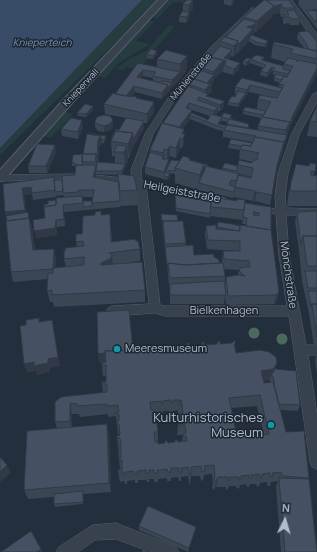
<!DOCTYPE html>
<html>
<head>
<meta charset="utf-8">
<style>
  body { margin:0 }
  #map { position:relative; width:317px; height:552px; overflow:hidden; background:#242f3e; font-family:Manrope,sans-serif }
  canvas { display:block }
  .north { position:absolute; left:265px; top:500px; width:40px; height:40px; -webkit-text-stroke:3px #1d2633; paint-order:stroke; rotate:5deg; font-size:11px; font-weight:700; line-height:16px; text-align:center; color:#b4bcc9 }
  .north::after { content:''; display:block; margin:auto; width:14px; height:18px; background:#b4bcc9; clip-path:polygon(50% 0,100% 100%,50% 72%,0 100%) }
</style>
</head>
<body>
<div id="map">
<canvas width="317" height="552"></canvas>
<div class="north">N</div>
</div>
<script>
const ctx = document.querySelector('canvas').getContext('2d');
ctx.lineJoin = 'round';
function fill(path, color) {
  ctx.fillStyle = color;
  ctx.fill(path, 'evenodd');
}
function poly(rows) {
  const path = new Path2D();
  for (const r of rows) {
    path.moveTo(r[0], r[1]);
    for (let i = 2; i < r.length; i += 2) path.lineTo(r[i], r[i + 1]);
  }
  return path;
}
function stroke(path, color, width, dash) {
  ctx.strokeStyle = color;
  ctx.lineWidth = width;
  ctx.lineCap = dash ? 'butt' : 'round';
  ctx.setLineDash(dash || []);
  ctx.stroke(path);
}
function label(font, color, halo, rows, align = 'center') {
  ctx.font = font + ' Manrope,sans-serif';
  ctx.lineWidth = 3;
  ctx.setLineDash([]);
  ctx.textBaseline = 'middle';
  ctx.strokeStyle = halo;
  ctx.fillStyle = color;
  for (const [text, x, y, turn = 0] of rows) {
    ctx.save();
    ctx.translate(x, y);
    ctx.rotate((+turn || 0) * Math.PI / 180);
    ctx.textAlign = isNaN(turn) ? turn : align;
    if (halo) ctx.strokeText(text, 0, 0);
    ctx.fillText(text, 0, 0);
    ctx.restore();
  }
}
const green = poly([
  [142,0,159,0,0,155,0,148],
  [168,0,188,0,185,3,173,2,157,19,154,18,153,16],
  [148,21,155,21,136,41,149,44,147,46,120,62,105,78,97,76],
  [169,25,174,26,172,30,151,53,148,57,149,58,138,69,126,67,123,70,116,69,129,59,146,51],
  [65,112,73,114,51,138,43,136]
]);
const water = poly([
  [0,0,142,0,0,148]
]);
const minor = poly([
  [286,0,292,0,317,34,317,41,314,41,286,0],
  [252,8,257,9,217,51,176,98,153,134,141,170,141,177,142,181,225,198,230,201,225,204,145,188,147,193,160,305,165,306,287,306,279,255,276,214,270,213,269,211,270,209,276,208,275,196,278,173,291,135,313,94,317,92,317,102,299,135,288,173,285,196,286,208,317,209,317,215,286,215,289,255,306,345,317,345,317,355,308,355,317,415,317,469,312,467,310,462,289,316,165,316,155,313,112,316,108,314,106,311,108,308,112,306,149,304,137,193,134,185,95,181,90,178,95,175,132,179,131,170,145,134,170,95,211,47,252,8],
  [76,174,79,175,81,177,79,179,0,181,0,175,76,174],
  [116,523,176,547,179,552,151,552,116,539,95,540,78,552,56,552,59,547,88,528,93,525,116,523]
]);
const tertiary = poly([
  [158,0,167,0,73,102,4,180,0,181,0,170,65,98,158,0]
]);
const trees = [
  [254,333],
  [282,339]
];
const wall = poly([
  [187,0,193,9,189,13,189,19,186,23,179,22,179,16,183,12,183,4],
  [224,0,234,0,234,3,231,6,224,4],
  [299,0,317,0,317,29,298,4],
  [316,9,317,11,311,10],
  [267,1,295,8,294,10,300,19,299,25,290,25,289,23,283,24,283,17,281,17,280,13,272,15,272,17,256,32,255,31,253,34,252,34,252,35,268,41,267,45,265,47,255,45,249,41,238,53,237,53,233,57,231,56,228,60,239,70,233,75,223,72,223,71,221,72,214,79,214,81,211,84,212,91,208,95,208,96,224,101,223,108,220,111,218,111,217,114,215,115,232,118,231,119,249,124,248,129,258,130,258,126,261,118,243,114,243,111,266,111,257,109,258,99,263,95,249,92,238,107,228,105,228,102,235,97,236,94,235,94,235,87,242,78,278,87,280,83,274,81,274,78,276,75,273,75,273,71,272,71,267,77,260,75,261,71,264,68,250,63,251,59,264,57,263,60,283,66,285,62,271,58,273,44,292,45,304,48,297,39,298,32,317,42,317,73,290,126,276,173,270,205,255,201,253,202,253,201,234,197,233,198,199,190,175,183,175,174,169,173,170,177,167,180,145,174,145,167,150,152,150,150,163,123,188,86,188,84,193,79,199,71,200,67,211,57,220,46,220,41,226,38,244,19,244,17],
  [192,110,210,116,208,120,192,113],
  [190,119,218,130,223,131,223,137,253,142,252,143,229,144,228,148,240,150,239,159,253,162,251,163,238,165,237,166,222,168,222,170,207,166,208,165,190,160,190,158,169,164,167,159,170,156,176,158,180,148,182,148,184,144,184,129,183,128],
  [221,121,228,122,227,125,227,126,220,124],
  [147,54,157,54,153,59,147,58],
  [187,56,186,71,162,99,135,92,131,97,154,102,154,112,147,123,144,123,144,128,133,147,129,158,128,158,128,161,122,174,137,190,138,205,120,206,120,204,120,207,64,212,65,226,57,227,57,235,36,238,45,218,48,204,64,197,63,195,56,196,56,197,33,200,32,194,24,195,26,213,29,218,32,227,35,250,56,258,55,268,66,267,64,259,66,250,77,247,76,242,82,234,102,215,111,226,112,242,136,241,140,249,140,261,131,262,145,290,145,302,54,307,53,302,50,302,47,291,48,279,13,282,11,272,6,216,5,212,3,184,62,180,75,175,76,169,75,166,72,166,72,163,106,136,106,139,104,143,102,143,99,146,98,163,115,163,115,156,112,156,111,141,112,137,119,130,126,118,105,114,104,104,115,94,138,63,157,67,157,59],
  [143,76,153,78,153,81,141,78],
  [96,174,118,175,119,182,95,178],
  [83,197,93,197,92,201,83,201],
  [251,59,250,63,246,66,243,64,243,61],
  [317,106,317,137,307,136,310,121],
  [93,110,86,117,78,116,77,113],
  [95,121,113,127,111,130,104,132,98,131,95,127],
  [83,127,78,139,62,136,61,129],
  [56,152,47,173,29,173,28,166],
  [316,164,314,175,317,176,317,206,287,206,288,197,291,182,309,166],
  [175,195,211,202,220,198,271,207,271,230,279,292,277,301,274,304,226,305,225,296,224,304,170,304,170,293,161,214,178,221,186,243,186,245,194,255,214,257,220,262,220,263,222,263,222,260,223,251,236,251,207,249,205,235,206,226,217,229,218,222,240,226,246,226,246,224,242,224,243,215,242,220,210,216,210,218,176,211],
  [224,269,239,270,238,275,226,277,225,284,225,276],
  [317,211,317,346,314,346,309,313,302,281,299,251,295,221,297,214],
  [97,312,133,350,169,348,169,345,172,347,187,346,187,343,190,346,201,345,202,342,204,345,217,344,217,342,220,344,235,348,236,353,276,369,300,405,298,411,280,410,286,432,309,478,308,479,317,552,281,552,276,486,278,481,271,482,270,486,267,486,267,482,260,483,259,486,257,487,256,484,250,484,249,487,247,487,246,484,240,485,239,488,237,489,236,486,229,486,228,489,226,490,226,487,216,487,214,490,212,488,213,483,212,474,204,475,203,480,201,481,200,476,191,476,190,484,189,484,188,476,181,477,181,481,179,481,178,477,171,478,171,481,167,481,167,478,158,479,158,482,154,482,154,479,149,479,149,482,147,482,146,480,138,480,138,483,135,483,135,480,127,481,127,484,125,484,124,481,120,482,118,472,122,470,120,470,117,436,120,435,120,434,118,434,116,416,108,417,108,414,80,417,79,414,72,414,72,427,109,434,111,492,83,494,83,504,55,507,54,504,54,497,28,499,24,490,57,428,55,422,55,402,103,393,102,384,106,382,106,376,103,376,102,365,106,362,99,363],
  [268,380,270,380,270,382,264,383,264,381],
  [257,406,264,434,237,437,231,408],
  [178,410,178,415,180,415,180,423,178,424,177,435,183,435,182,441,168,443,165,441,165,443,158,444,158,432,153,423,154,423,154,412,161,412,161,413,163,413,163,411,170,411,170,413,172,412,173,411],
  [317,354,317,374,315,360],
  [139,526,196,527,195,532,188,552,139,530]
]);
const shadedWall = poly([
  [193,0,193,9,188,14,189,5],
  [232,0,234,0,234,3,231,6],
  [281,4,280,13,272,15,272,17,256,32,257,21,271,7],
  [190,13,189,19,186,23,186,17],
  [256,22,255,31,253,34,252,34,252,38,249,38,249,41,238,53,239,44,247,27],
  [238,41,237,53,233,57,234,46],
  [268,41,267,45,265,47,265,44],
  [232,50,231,56,225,62,225,66,224,65,223,71,221,72,214,79,214,81,210,86,212,84,212,91,208,95,208,100,204,99,205,90,207,83,213,76,213,72,224,58],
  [157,51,157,54,153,59,153,56],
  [187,56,186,71,180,79,180,64],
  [251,59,250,63,246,66,246,62],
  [240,63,239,70,233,75,234,69],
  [272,67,272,71,267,77,267,73],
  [317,68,317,74,290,126,275,175,277,165,284,142,286,130,292,117],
  [143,70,143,76,137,84,137,77],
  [180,72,180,79,168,92,162,99,162,93,168,85,172,83,172,80],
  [250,85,249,92,238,107,238,104,246,93,247,90],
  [134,86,135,92,124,105,124,98],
  [224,101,223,108,220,111,220,105],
  [154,102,154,112,147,123,147,114],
  [189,103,189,109,186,108],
  [93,106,93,110,86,117,86,114],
  [218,107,217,114,213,118,214,111],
  [192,110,192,116,190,115,190,119,177,137,178,130],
  [222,117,221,121,218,127,218,124],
  [82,120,83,127,78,139,78,132],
  [113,120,113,127,111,130,104,132,104,126],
  [144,121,144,128,133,147,129,158,128,144,133,133],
  [184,129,184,144,182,148,183,139,182,134],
  [101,136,102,143,99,146,97,163,97,157,98,140],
  [106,136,106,139,104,143,104,140],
  [180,138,180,148,176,158,176,148],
  [55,145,56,152,47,173,46,166],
  [127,146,128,161,122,175,122,171,125,164,124,152],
  [170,146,170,156,167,160,167,150],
  [164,149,164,159,163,162,163,153],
  [96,154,97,163,96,172,96,171,96,174,94,184,93,177,96,165],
  [169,159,169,166,164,176,164,172],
  [204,164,208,165,207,168,199,183,200,175],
  [170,174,170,177,167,180,167,177],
  [31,187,32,194,24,195,26,216,7,219,5,212,22,188],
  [254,192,257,192,255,201,253,202],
  [29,218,32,227,36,260,33,250],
  [56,220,57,227,57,235,36,238,34,231],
  [54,249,56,258,55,279,53,269],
  [112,254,113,266,101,265,101,263],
  [279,292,277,301,274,304,276,295],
  [52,320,54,329,60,366,50,368,50,372,37,375,36,371,27,373,24,364],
  [104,353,106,362,99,363,98,354],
  [277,363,274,374,271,376,270,380,258,382,261,371],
  [70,403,72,414,72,431,70,421],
  [107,424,109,434,111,492,109,483],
  [7,465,11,473,0,482,0,472],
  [218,477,216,487,214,490,216,481],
  [196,527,195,532,188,552,189,548],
  [41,549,43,552,36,552]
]);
const building = poly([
  [187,0,193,0,189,5,183,4,187,0],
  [264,0,266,0,274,6,257,21,244,17,264,0],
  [269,0,288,0,295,8,283,8,281,4,273,7,274,6,267,1,269,0],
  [294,10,300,19,291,19,290,17,284,17,283,15,289,15,287,11,294,10],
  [306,10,317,11,317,18,316,23,306,10],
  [183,11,190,13,186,17,179,16,183,11],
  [244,19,256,22,254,25,247,27,253,29,239,44,238,43,238,41,226,37,244,19],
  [308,31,317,42,317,51,308,49,307,45,298,32,308,31],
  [252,35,268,41,265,44,256,42,249,38,252,35],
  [225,37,238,41,234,46,220,41,225,37],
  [275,42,317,51,317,59,290,53,293,49,273,44,275,42],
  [220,46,232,50,224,58,240,63,234,69,224,65,225,64,226,61,211,57,220,46],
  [151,49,157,51,153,56,147,54,151,49],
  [166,50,187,56,180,64,157,59,166,50],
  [256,55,264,57,261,60,283,66,283,69,290,71,288,74,273,71,275,68,272,67,267,73,261,71,266,65,251,59,256,55],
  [210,57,226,61,222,62,213,72,200,67,210,57],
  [247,58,251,59,246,62,243,61,247,58],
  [288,58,297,60,297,62,298,60,317,64,317,68,292,117,290,124,290,122,262,117,271,102,258,99,260,95,277,98,284,85,279,84,284,76,287,77,293,66,284,64,288,58],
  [138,63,180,72,172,80,153,76,156,72,143,70,137,77,168,85,162,93,134,86,126,96,115,94,138,63],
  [200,70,214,75,207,83,212,84,210,87,210,84,193,79,200,70],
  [276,74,287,77,284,76,282,80,274,78,276,74],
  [192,78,210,84,205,90,188,84,192,78],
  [242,78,282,88,280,92,250,85,247,90,235,87,242,78],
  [163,81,172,83,168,88,168,85,161,83,163,81],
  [188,86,208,94,206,96,224,101,220,105,199,97,197,100,218,107,214,111,189,103,186,108,192,110,179,127,163,123,188,86],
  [238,91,246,93,238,104,228,102,232,96,235,97,238,91],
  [113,93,131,97,133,96,137,97,136,98,154,102,147,114,104,104,113,93],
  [85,104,93,106,86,114,77,113,85,104],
  [317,106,317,122,310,121,317,106],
  [245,107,266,111,264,115,243,111,245,107],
  [192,113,208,120,211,114,221,117,224,113,232,115,229,119,222,117,218,124,227,126,225,128,218,126,190,115,192,113],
  [104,115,110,116,113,120,110,124,104,126,97,124,95,121,97,117,104,115],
  [262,117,290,122,286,130,258,126,262,117],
  [71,118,82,120,78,132,61,129,71,118],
  [126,118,144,121,133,140,133,133,116,131,112,137,116,129,119,130,126,118],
  [229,119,249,124,248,128,227,124,229,119],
  [162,123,184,129,182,134,185,134,183,139,180,138,176,148,170,146,167,150,164,149,163,153,150,150,162,123],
  [227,125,287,135,283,145,284,142,255,137,256,136,224,130,227,125],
  [116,131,133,133,128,144,111,141,116,131],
  [89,133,106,136,104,140,101,139,101,136,89,134,89,133],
  [87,134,101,136,98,140,97,157,96,154,83,154,87,134],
  [255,137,284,142,277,165,272,195,257,192,254,192,255,191,235,187,238,175,251,178,253,168,238,165,239,160,251,163,255,160,257,160,258,158,257,156,259,153,240,149,242,145,251,146,255,137],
  [231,139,252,143,251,146,242,145,241,146,229,144,231,139],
  [37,144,55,145,46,166,28,166,37,144],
  [117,145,127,146,124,152,114,152,117,145],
  [150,152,163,156,162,159,169,159,164,172,145,167,150,152],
  [82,154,96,154,95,162,82,162,82,154],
  [82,154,83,165,76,165,76,166,75,166,75,163,72,163,73,155,82,154],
  [183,156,190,158,189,160,204,164,200,175,175,168,183,156],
  [171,160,180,161,175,168,175,171,169,170,167,173,170,174,167,177,164,176,171,160],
  [190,160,208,165,207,166,206,166,204,172,204,164,190,160],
  [97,162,125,164,122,171,96,171,97,162],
  [225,163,237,166,237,171,222,168,225,163],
  [310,163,316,164,315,172,311,171,311,175,317,176,317,191,290,191,291,182,296,164,309,166,310,163],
  [76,165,96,165,93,177,119,182,120,201,92,203,94,190,78,190,78,192,63,193,62,176,75,175,76,165],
  [206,166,239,174,239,175,238,175,237,181,231,180,229,185,235,187,234,192,199,183,206,166],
  [118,174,134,176,137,190,119,191,118,174],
  [239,174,251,177,251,178,239,175,239,174],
  [54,177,55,190,32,193,31,187,22,188,25,210,5,212,3,184,54,177],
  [54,180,62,180,63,191,55,192,54,180],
  [175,195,211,202,210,214,176,208,175,195],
  [211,195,220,196,219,198,237,201,237,199,245,200,244,210,211,207,211,195],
  [82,196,83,203,63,205,64,219,56,220,55,228,34,231,33,220,45,218,44,207,56,205,56,198,82,196],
  [56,200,56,205,44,207,44,205,48,204,48,201,56,200],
  [83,201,92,201,92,206,83,207,83,201],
  [245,203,271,207,271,230,246,226,247,218,243,217,245,203],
  [254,212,259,213,259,216,253,215,254,212],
  [101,211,101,215,110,214,111,242,135,239,136,241,138,241,140,249,109,253,112,254,111,258,101,263,101,265,142,262,145,290,52,295,52,290,47,291,48,273,53,273,53,268,84,265,84,257,64,259,64,251,66,250,65,248,84,246,83,241,76,242,76,234,82,234,83,216,95,215,95,212,101,211],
  [317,211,317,236,303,236,301,244,297,214,299,212,317,211],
  [28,212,29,218,7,221,6,216,28,212],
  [161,214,177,215,178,221,163,221,163,228,161,214],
  [29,218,33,250,54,249,53,269,11,272,6,221,29,218],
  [163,221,183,221,186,243,165,244,163,221],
  [218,222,232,224,240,226,239,231,217,227,218,222],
  [216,225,216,229,240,231,240,225,271,230,279,292,276,295,228,296,226,277,238,275,245,276,240,272,239,269,244,267,250,267,249,261,224,259,223,251,240,251,240,241,208,240,206,226,216,225],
  [303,236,317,236,317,266,307,266,303,236],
  [193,245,194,255,213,254,214,257,218,259,220,262,218,263,185,265,168,263,168,271,165,247,193,245],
  [168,263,185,265,223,263,225,276,170,278,168,263],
  [305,271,317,271,317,288,308,288,305,271],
  [224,281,226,295,170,295,170,284,224,281],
  [308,291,317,291,317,304,312,304,311,307,308,291],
  [312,304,317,304,317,337,312,304],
  [129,310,133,350,105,351,106,353,104,353,98,354,97,312,129,310],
  [39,318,39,322,52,320,58,357,48,359,48,363,34,366,34,362,24,364,20,326,26,325,26,320,39,318],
  [220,341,220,344,232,343,234,341,236,342,234,344,236,353,260,350,269,352,276,357,277,363,273,369,261,371,264,383,273,382,286,432,304,431,309,478,282,476,281,472,272,473,273,476,271,477,270,473,262,474,262,477,260,477,259,474,251,475,252,478,249,478,249,475,241,476,241,479,239,480,239,477,230,477,230,480,228,481,228,477,218,477,216,481,214,479,215,478,214,465,204,466,205,471,202,472,201,466,191,467,191,475,190,475,188,467,181,468,182,472,179,472,179,468,171,468,171,472,168,472,167,469,157,470,158,473,154,473,154,470,149,470,149,473,146,473,146,470,137,471,138,474,134,474,134,471,126,472,126,475,124,475,124,472,118,472,118,470,122,470,122,460,119,460,119,458,121,458,121,449,118,449,118,447,121,447,120,438,117,438,117,436,120,435,119,424,117,424,117,421,119,421,119,414,116,414,116,412,119,412,118,405,107,406,107,404,77,406,77,404,70,403,70,421,55,422,55,402,61,397,107,392,107,384,102,384,102,382,106,382,106,365,102,365,102,363,106,362,105,351,137,350,136,348,139,347,139,350,152,349,152,346,154,346,155,349,169,348,169,345,171,345,172,347,187,346,187,343,189,343,190,346,202,345,202,342,204,342,204,345,218,344,217,342,220,341],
  [260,395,269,434,237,437,229,398,260,395],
  [170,400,170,402,173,402,173,400,181,400,182,402,179,402,179,404,182,404,183,413,180,413,181,415,183,415,184,423,178,424,178,425,185,425,186,433,183,434,184,436,186,436,187,441,178,442,177,440,175,440,175,442,168,443,167,441,165,441,165,443,158,444,158,442,155,442,154,432,158,432,157,423,153,423,152,413,154,412,154,410,151,410,150,402,161,401,161,403,163,403,163,401,170,400],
  [275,369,296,371,300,405,279,404,275,388,273,376,271,376,275,369],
  [107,424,109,483,24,490,27,431,107,424],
  [0,457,7,465,0,472,0,457],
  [279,478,309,479,317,552,285,552,279,478],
  [83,491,83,502,54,504,54,494,83,491],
  [148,506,196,527,189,548,139,526,148,506],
  [31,531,41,549,36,552,1,552,31,531],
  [143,549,150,552,142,552,143,549]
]);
const markers = [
  [117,349,4,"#0f9aa8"],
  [271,425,4,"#0f9aa8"]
];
const farStreetnames = [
  ["Mühlenstraße",191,77,-50],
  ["Knieperwall",81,88,-47]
];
const farWaternames = [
  ["Knieperteich",42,43]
];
const streetNames = [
  ["Heilgeiststraße",182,192,11],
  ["Mönchstraße",288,275,82],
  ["Bielkenhagen",224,311]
];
const poiNames = [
  ["Meeresmuseum",125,349]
];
const nearPoinames = [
  ["Kulturhistorisches",263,418],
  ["Museum",263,433]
];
fill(green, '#263c3f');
fill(water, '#394c67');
stroke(minor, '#565f6c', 1);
stroke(tertiary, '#565f6c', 2);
fill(minor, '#38414e');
fill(tertiary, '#38414e');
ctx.fillStyle = '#4b6a5d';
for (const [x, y] of trees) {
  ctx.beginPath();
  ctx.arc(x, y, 5.5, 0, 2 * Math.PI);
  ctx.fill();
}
fill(wall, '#3b4654');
fill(shadedWall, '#303945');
fill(building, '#455162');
stroke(building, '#303945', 1);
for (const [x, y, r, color] of markers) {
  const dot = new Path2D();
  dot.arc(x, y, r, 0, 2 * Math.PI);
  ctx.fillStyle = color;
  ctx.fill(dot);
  stroke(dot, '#1d2633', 1.5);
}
label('9px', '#b4bcc9', '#1d2633', farStreetnames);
label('italic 10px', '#7c92b1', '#1d2633', farWaternames);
label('11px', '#b4bcc9', '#1d2633', streetNames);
label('11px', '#b4bcc9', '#1d2633', poiNames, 'left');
label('13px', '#b4bcc9', '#1d2633', nearPoinames, 'right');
</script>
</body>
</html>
